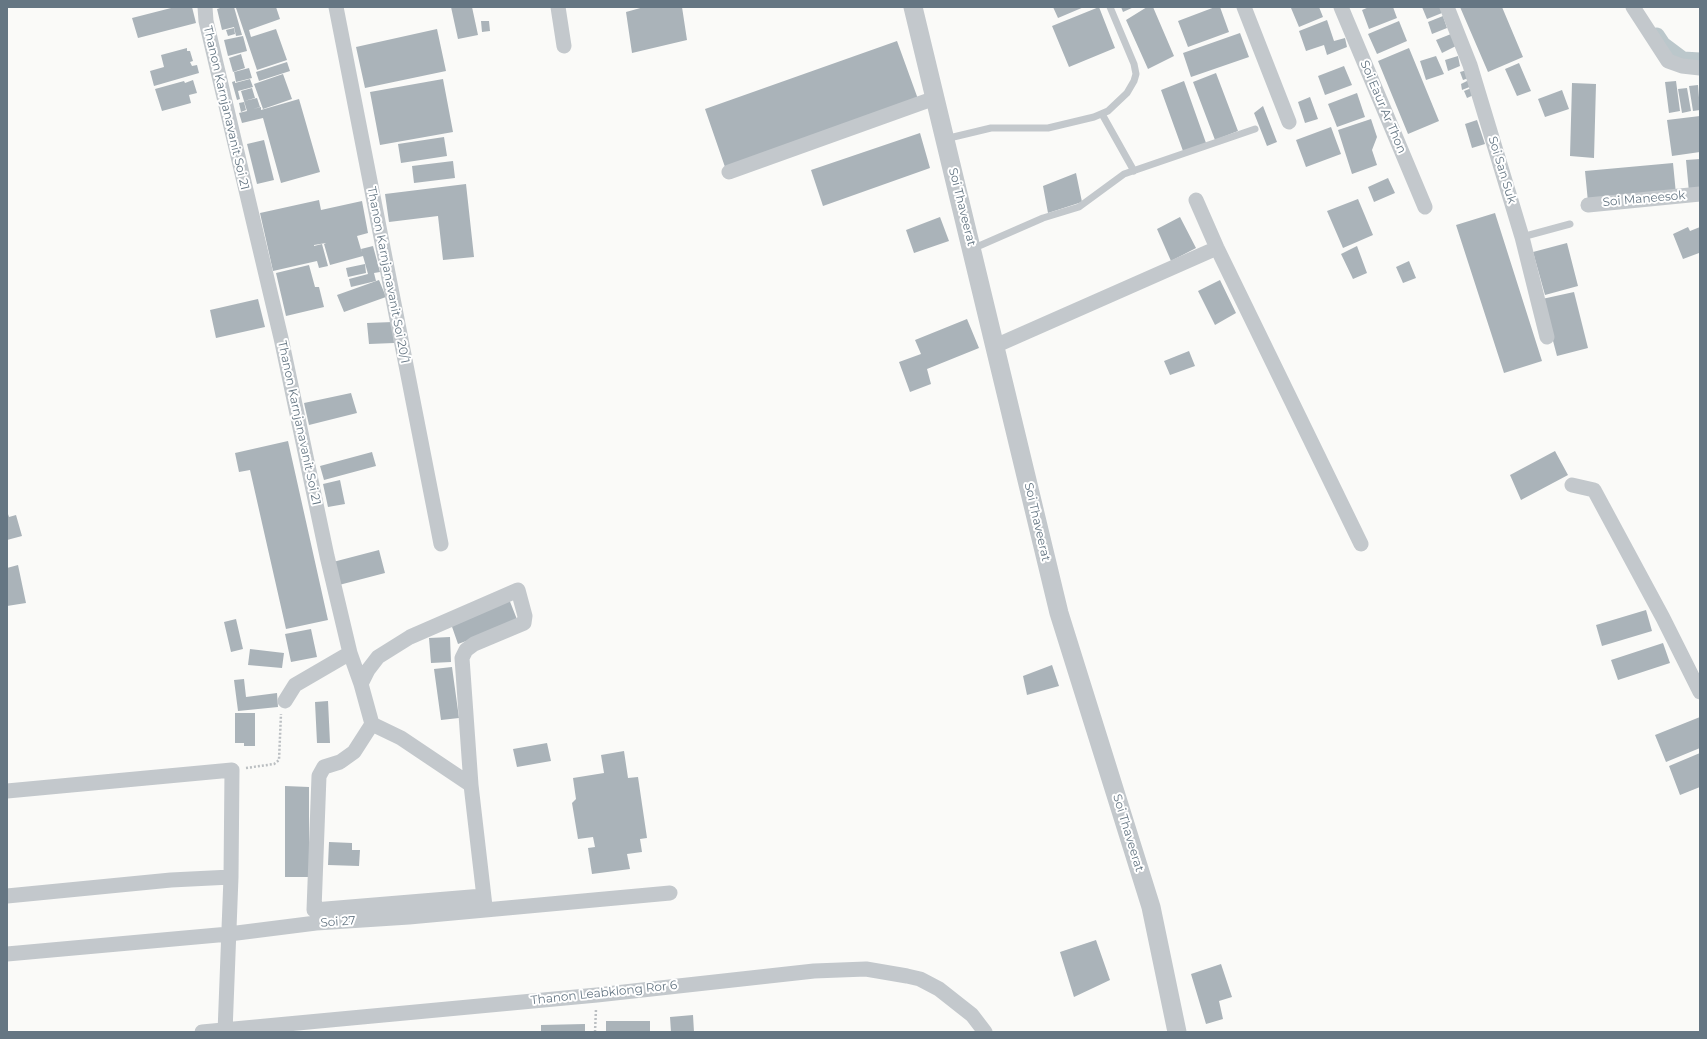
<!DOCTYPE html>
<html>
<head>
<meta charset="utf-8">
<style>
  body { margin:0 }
  #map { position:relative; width:1707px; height:1039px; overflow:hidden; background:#fafaf8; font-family:Montserrat,sans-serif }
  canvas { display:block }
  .frame { position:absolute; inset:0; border:8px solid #657683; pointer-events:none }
</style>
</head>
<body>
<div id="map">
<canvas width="1707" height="1039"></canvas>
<div class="frame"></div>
</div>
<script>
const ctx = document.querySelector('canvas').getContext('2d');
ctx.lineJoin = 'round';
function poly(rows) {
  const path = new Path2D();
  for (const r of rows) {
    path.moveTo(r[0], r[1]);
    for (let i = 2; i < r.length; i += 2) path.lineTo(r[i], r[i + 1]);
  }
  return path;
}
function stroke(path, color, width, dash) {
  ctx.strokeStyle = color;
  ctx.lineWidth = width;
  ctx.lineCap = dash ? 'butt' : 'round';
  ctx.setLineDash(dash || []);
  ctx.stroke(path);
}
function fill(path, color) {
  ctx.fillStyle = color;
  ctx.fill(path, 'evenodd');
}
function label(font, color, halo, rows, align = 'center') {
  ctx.font = font + ' Montserrat,sans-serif';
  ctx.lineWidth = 4;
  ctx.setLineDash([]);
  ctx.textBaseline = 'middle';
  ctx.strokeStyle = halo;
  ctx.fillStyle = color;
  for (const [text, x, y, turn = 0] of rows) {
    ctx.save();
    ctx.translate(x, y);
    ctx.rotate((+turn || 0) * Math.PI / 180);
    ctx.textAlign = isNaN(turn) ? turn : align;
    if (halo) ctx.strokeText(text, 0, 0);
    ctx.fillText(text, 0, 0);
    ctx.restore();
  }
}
const canal = poly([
  [1657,35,1663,44,1683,59,1700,60]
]);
const building = poly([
  [175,7,192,7,196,23,138,38,132,18],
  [223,7,234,7,242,35,236,36,234,27,222,30,217,9],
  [240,7,276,7,280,19,249,30,251,37,276,29,287,60,257,70,236,8],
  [451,7,472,7,478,35,458,39],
  [644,7,682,7,687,40,632,53,626,12],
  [1053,7,1084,7,1058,18],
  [1099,7,1115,48,1069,67,1052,26],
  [1121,7,1134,7,1123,12],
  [1147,7,1153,7,1174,56,1148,69,1126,20],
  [1215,7,1220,7,1229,32,1188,47,1178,21],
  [1294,7,1319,7,1323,17,1299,27,1291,8],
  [1369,7,1393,7,1397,18,1369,29,1362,10],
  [1422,7,1440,7,1442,13,1427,19],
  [1460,7,1502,7,1523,57,1488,72],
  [1443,16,1447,28,1432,34,1428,22],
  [1327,20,1334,41,1345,38,1347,47,1327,55,1324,45,1306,51,1299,31],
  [481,21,489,21,490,31,482,32],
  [1399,21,1407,41,1377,54,1368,34],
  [234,28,235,34,228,36,226,30],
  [437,29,446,71,365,88,356,47],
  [1240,33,1249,57,1191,77,1183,53],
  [1451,34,1456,46,1442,53,1436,40],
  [243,36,247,51,228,56,224,40],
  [897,41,918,99,725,167,705,109],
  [187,48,187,51,190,51,193,61,190,62,192,66,197,65,199,73,154,86,150,71,164,67,161,55],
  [1409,48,1439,121,1408,134,1378,61],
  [241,54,245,68,233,72,229,58],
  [1436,56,1444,74,1426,80,1420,61],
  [1458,56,1460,66,1448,71,1445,60],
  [287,62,290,71,259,81,256,72],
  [1519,63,1531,91,1517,96,1505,69],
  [1344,66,1352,85,1325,95,1318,76],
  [249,68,252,78,236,82,234,72],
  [1467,70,1469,78,1463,80,1460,72],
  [1216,73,1238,131,1215,140,1193,82],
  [283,74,292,99,263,109,254,84],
  [250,79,253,87,238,91,240,99,237,100,232,82,235,81,235,83],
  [443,79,453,132,380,145,370,92],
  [193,80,197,93,189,95,191,103,162,111,155,89,184,81,185,83],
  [1469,80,1472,86,1462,90,1461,84],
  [1184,81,1206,143,1183,151,1161,90],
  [1676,81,1680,111,1669,113,1665,82],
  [1572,83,1596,84,1594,158,1570,156],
  [1698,85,1700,110,1693,111,1689,86],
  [1474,87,1476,94,1467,98,1464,91],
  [252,88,255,98,244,101,241,91],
  [1687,88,1691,111,1682,113,1678,89],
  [1562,90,1569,109,1545,117,1538,99],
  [1357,93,1365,117,1337,127,1328,104],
  [1310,97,1318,119,1305,123,1298,102],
  [257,98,260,107,253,109,261,107,261,110,299,99,320,172,281,183,263,118,242,123,239,113,247,111,244,101],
  [244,102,246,110,241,112,239,103],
  [1263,106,1277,142,1267,146,1254,113],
  [1700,116,1700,152,1672,156,1667,120],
  [1371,119,1377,137,1372,150,1377,165,1352,174,1338,130],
  [1477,120,1485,144,1472,148,1465,124],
  [1331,127,1341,154,1306,167,1296,140],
  [920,133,930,168,823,206,811,170],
  [444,137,447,156,401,163,398,144],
  [264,140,274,180,257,184,247,144],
  [1700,159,1700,191,1689,192,1686,160],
  [453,161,455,178,414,183,412,166],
  [1673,163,1676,194,1588,202,1585,171],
  [1076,173,1082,202,1048,213,1043,186],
  [1388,178,1395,193,1374,202,1368,187],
  [466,184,474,257,443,260,438,216,389,222,385,194],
  [1358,199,1373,235,1343,248,1327,211],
  [319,200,321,210,362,201,368,233,357,236,362,253,361,249,373,246,380,272,374,273,376,281,351,287,349,279,368,274,363,256,330,265,324,244,326,243,314,245,314,246,322,244,328,266,319,268,317,261,273,271,260,213],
  [1495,213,1542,361,1504,373,1456,225],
  [940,217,949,241,914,253,906,230],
  [1180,217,1196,248,1171,261,1157,229],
  [1688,227,1690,231,1700,227,1700,256,1699,253,1683,259,1673,234],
  [1567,243,1578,286,1545,295,1533,252],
  [1357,246,1367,273,1353,279,1341,254],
  [1409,261,1416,278,1403,283,1396,267],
  [365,264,366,273,348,277,346,268],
  [309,265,315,287,319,287,324,307,286,316,276,273],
  [379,280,386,297,344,312,337,295],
  [1220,280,1236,313,1215,325,1198,291],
  [1574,292,1588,348,1557,356,1542,299],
  [258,299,265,327,216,338,210,310],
  [967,319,979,348,927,369,931,384,910,392,899,362,921,354,915,340],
  [393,322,394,343,369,344,367,323],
  [1189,351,1195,366,1170,375,1164,361],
  [351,393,357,413,309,425,304,403],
  [288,441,328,620,286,629,250,470,239,472,235,453],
  [1555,451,1568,475,1521,500,1510,475],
  [372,452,376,466,324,480,320,466],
  [340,480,345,504,328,507,323,484],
  [7,511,9,517,16,515,22,536,7,540],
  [379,550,385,573,339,585,333,562],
  [18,565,26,603,7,606,7,568],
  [509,599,518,622,458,644,450,621],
  [1646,610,1652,631,1602,646,1596,625],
  [236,619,243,649,231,652,224,622],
  [311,629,317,657,291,662,285,634],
  [450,637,451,662,431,663,429,638],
  [1663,643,1670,663,1618,680,1611,660],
  [250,649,284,653,282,668,248,665],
  [1052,665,1059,686,1027,695,1023,676],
  [452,667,459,718,441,720,434,669],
  [244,679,246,697,277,693,278,707,238,711,234,680],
  [328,701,330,743,317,743,315,702],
  [235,713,255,713,255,746,244,746,244,743,235,743],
  [1700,717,1700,748,1666,762,1655,735],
  [547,743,551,761,517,767,513,749],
  [624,751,628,778,638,777,647,838,640,839,642,852,627,854,630,869,592,874,588,848,595,847,593,837,578,839,572,803,576,799,573,778,604,773,601,755],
  [1700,753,1700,787,1680,795,1669,766],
  [285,786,309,787,309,877,285,877],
  [329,842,352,843,352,850,360,850,359,866,328,865],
  [1096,940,1110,980,1074,997,1060,952],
  [1221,964,1232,997,1219,1001,1223,1019,1206,1024,1191,974],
  [693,1015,694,1032,671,1032,670,1017],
  [606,1021,650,1021,650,1032,606,1032],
  [585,1024,585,1032,541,1032,541,1025]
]);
const path = poly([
  [246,768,274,764,279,760,281,714],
  [595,1032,596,1009]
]);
const service = poly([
  [1102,114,1134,171],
  [945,139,991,128,1048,128,1094,117,1108,111,1127,93,1134,81,1136,74,1134,64,1110,7],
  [1522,237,1570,224],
  [972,249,1043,218,1079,207,1124,174,1255,129]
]);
const minor = poly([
  [205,7,206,21,281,338,327,556,350,653,295,685,285,701],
  [336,7,441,544],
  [558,7,564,46],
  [1244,7,1289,122],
  [1341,7,1425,207],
  [1447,7,1470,65,1522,237,1547,337],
  [1633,7,1668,61,1682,66,1700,68],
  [729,172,935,98],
  [1196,200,1217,248,1361,544],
  [1588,205,1700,194],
  [995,346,1217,248],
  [1572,485,1594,490,1663,618,1700,692],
  [350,653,361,684],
  [372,724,401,738,471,785,485,906],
  [471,785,462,658,466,650,474,644,524,623,525,616,518,590,410,637,378,657,368,670,361,684,372,724,354,752,340,762,324,767,319,776,314,910,483,896],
  [7,791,232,770,231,877,225,1032],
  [7,896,171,880,231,877],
  [7,954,229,934,316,923,409,917,670,893],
  [202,1032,597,995,814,971,866,969,907,976,920,979,939,989,972,1015,985,1032]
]);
const tertiary = poly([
  [913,7,1059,613,1151,907,1177,1032]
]);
const streetNames = [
  ["Soi Eaur Ar Thon",1383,107,67],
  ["Thanon Karnjanavanit Soi 21",226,108,77],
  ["Soi San Suk",1502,170,73],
  ["Soi Maneesok",1644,199,-5],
  ["Soi Thaveerat",962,207,76],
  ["Thanon Karnjanavanit Soi 20/1",388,275,79],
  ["Thanon Karnjanavanit Soi 21",299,423,78],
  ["Soi Thaveerat",1037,522,77],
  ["Soi Thaveerat",1128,833,73],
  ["Soi 27",338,922,-4],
  ["Thanon Leabklong Ror 6",604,993,-6]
];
stroke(canal, '#bbc7cb', 15);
fill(building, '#aab3b9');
stroke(path, '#bbbfc2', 2.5, [2, 2]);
stroke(service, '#c3c8cc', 7);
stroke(minor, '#c3c8cc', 15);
stroke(tertiary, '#c3c8cc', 19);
label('12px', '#657683', '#fff', streetNames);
</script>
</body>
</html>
